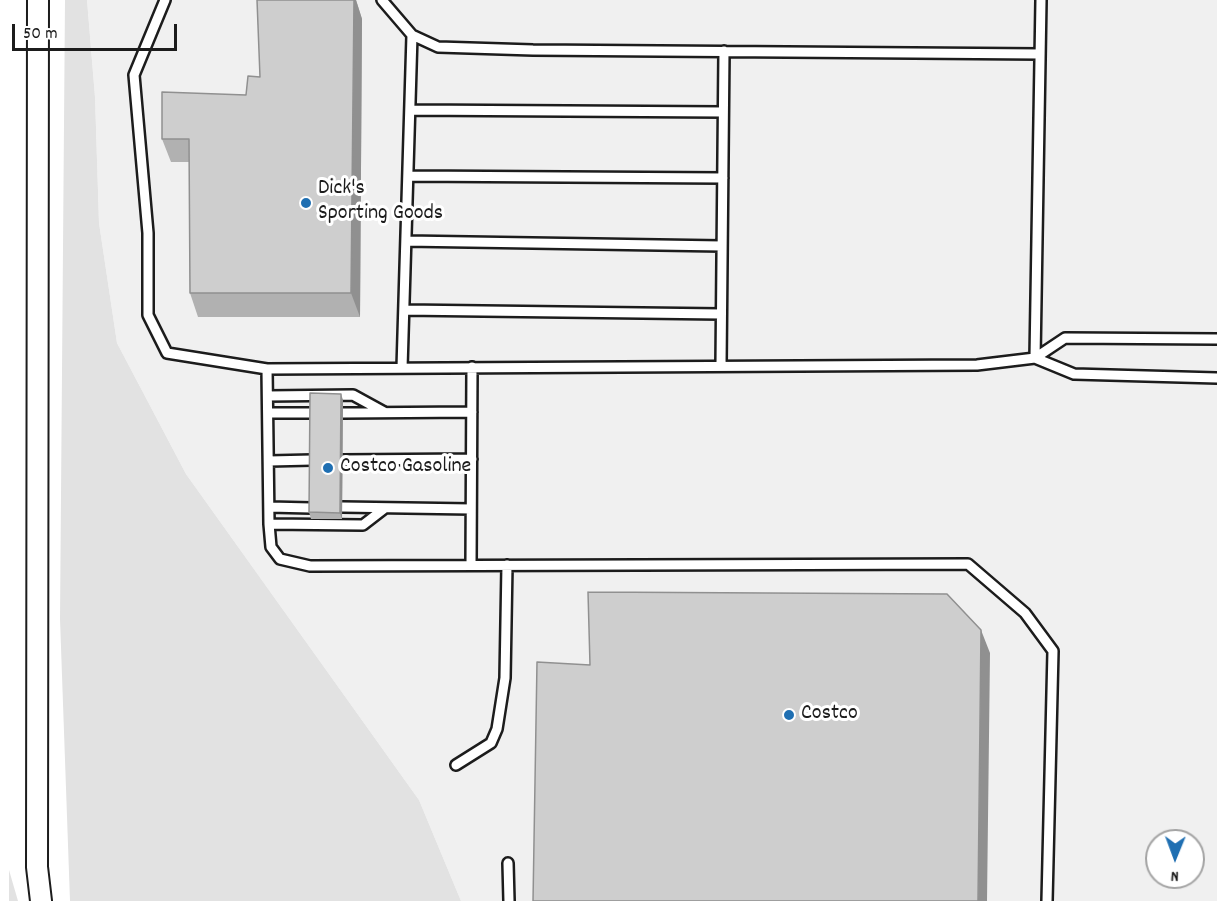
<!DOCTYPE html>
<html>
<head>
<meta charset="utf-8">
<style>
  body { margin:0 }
  #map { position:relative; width:1217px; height:901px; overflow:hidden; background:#fff; font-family:Dekko,sans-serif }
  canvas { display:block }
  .north { position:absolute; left:1145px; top:829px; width:60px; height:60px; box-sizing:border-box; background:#fff; border:2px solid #a4a4a4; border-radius:50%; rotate:181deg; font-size:16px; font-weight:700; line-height:24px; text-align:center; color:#1c1c1c }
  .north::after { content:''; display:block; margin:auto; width:21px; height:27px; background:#1f6fb2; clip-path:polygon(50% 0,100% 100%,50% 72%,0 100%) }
  .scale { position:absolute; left:12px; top:24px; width:165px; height:27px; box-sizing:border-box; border:3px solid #1c1c1c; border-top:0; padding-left:8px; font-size:18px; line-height:21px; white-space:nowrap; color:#1c1c1c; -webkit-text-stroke:4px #fff; paint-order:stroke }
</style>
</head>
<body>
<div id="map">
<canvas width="1217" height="901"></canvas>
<div class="north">N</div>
<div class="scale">50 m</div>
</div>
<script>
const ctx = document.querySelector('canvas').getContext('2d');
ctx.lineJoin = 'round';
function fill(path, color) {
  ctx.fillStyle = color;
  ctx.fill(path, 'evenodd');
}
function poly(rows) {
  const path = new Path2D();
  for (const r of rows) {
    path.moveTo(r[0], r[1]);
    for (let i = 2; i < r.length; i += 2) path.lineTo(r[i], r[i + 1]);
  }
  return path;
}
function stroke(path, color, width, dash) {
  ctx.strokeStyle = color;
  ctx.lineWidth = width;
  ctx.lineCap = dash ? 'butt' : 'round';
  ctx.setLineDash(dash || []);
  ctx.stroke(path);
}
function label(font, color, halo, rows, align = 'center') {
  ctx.font = font + ' Dekko,sans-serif';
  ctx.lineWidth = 6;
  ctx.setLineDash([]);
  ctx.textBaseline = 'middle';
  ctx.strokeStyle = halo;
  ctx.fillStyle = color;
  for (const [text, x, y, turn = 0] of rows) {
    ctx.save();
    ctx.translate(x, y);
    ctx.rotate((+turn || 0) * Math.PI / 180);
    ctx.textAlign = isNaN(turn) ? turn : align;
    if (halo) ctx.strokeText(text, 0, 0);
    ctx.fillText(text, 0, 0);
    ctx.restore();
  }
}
const built = poly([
  [87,0,1217,0,1217,901,461,901,419,800,186,474,117,343,99,223,95,97],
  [1157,841,1193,841,1193,877,1157,877]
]);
const green = poly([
  [65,0,87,0,95,97,99,223,117,343,186,474,419,800,461,901,70,901,60,619],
  [9,870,18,901,9,901]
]);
const lane = poly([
  [165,0,134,75,148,233,148,315,167,353,267,369,977,365,1035,358,1065,338,1217,339],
  [382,0,412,35,438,47,533,50,1040,54],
  [410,110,723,112],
  [408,176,723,178],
  [406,241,722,246],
  [404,310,721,314],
  [1035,358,1041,0],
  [1035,358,1074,374,1217,378],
  [721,365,724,51],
  [402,368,412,35],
  [267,369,269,524,271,547,280,559,310,566,968,564,1025,613,1053,651,1047,901],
  [268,396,353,395,384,412],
  [268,413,312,413],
  [343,413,472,412],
  [343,460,472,459],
  [269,461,312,460],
  [269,507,311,508],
  [342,507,471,509],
  [269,524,363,525,385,508],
  [471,565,472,367],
  [456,765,491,743,497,729,505,678,507,565],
  [508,863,509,901]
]);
const street = poly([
  [38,0,37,867,41,901]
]);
const wall = poly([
  [257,0,356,0,362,19,360,317,198,317,190,293,189,162,171,162,162,139,246,95,260,77],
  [343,400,342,519,311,519,309,512]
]);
const shadedWall = poly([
  [354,0,356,0,362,19,360,317,351,293],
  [341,394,343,400,342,519,340,513],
  [981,630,990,653,987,901,978,901]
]);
const building = poly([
  [257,0,354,0,351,293,190,293,189,139,162,139,162,92,246,95,248,76,260,77,257,0],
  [310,393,341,394,340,513,309,512,310,393],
  [588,592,947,594,981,630,978,901,533,901,537,662,590,665,588,592]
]);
const markers = [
  [306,203,6,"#1f6fb2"],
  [328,468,6,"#1f6fb2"],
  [789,715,6,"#1f6fb2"]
];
const poiNames = [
  ["Dick's",318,190],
  ["Sporting Goods",318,215],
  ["Costco Gasoline",340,468],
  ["Costco",801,715]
];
fill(built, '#f0f0f0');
fill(green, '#e2e2e2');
stroke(lane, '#1c1c1c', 14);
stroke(street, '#1c1c1c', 24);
stroke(lane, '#fff', 9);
stroke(street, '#fff', 20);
fill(wall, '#b1b1b1');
fill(shadedWall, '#909090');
fill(building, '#cecece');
stroke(building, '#909090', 1.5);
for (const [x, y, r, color] of markers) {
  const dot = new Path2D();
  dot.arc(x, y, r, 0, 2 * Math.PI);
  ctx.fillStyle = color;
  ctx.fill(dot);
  stroke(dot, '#fff', 2);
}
label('22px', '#1c1c1c', '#fff', poiNames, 'left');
</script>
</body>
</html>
